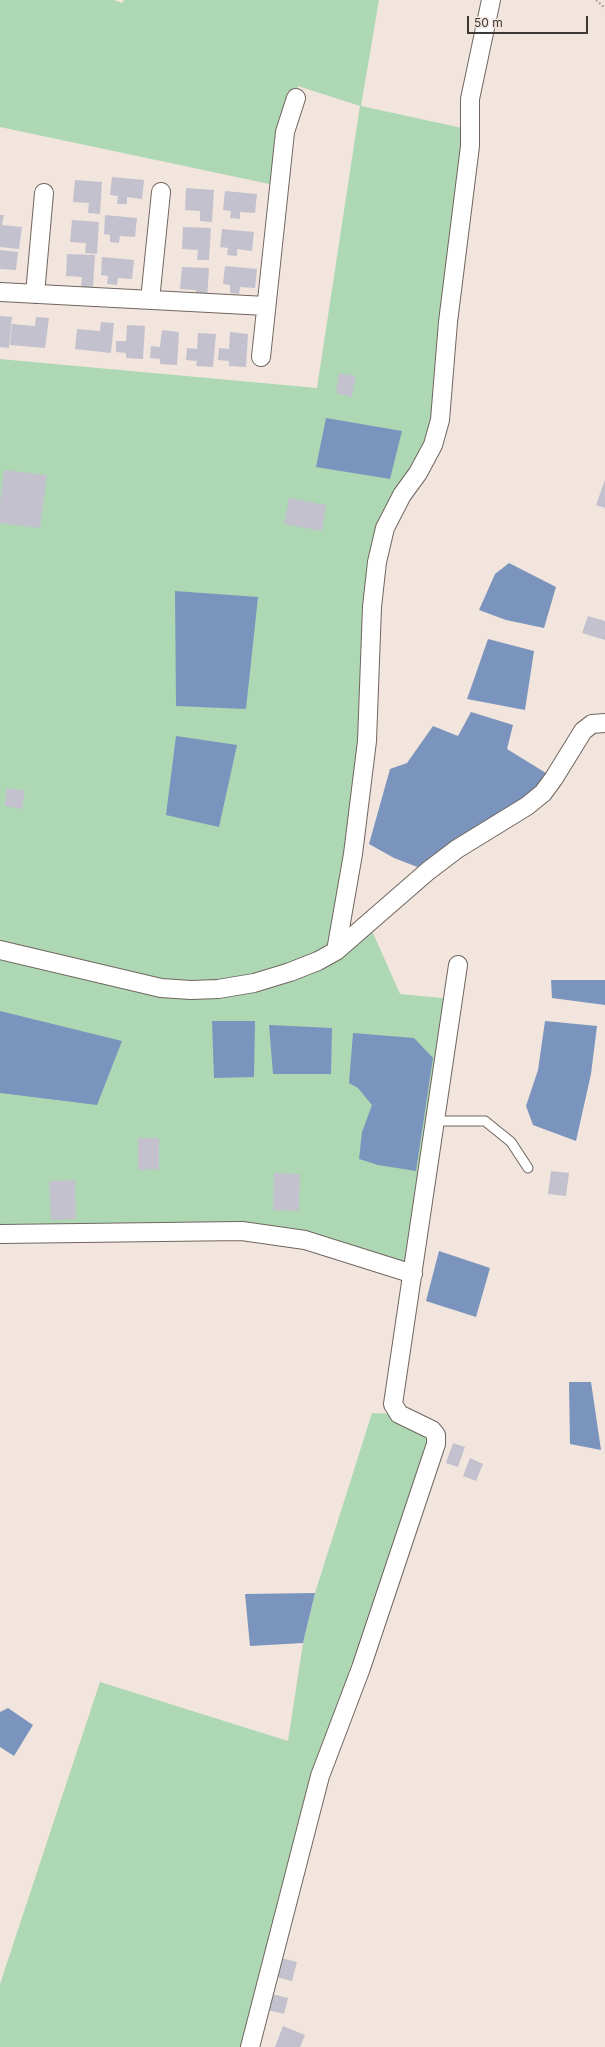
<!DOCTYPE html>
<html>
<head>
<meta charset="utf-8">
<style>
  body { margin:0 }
  #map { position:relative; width:605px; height:2047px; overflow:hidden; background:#f1e5dd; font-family:Inter,sans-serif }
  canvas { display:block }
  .scale { position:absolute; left:467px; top:16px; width:121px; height:18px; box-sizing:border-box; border:2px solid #3d3835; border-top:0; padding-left:5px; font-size:12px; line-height:14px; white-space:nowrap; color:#3d3835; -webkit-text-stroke:3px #f1e5dd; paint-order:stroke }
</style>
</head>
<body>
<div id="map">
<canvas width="605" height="2047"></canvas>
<div class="scale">50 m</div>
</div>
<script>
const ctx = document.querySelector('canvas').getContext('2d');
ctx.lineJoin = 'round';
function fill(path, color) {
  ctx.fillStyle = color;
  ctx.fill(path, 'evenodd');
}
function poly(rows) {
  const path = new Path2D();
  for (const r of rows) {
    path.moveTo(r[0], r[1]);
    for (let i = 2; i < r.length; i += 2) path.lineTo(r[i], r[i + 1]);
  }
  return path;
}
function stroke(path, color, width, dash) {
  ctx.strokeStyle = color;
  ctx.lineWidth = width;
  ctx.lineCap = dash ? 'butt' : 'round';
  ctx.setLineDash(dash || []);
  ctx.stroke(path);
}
const green = poly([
  [0,0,114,0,122,3,124,0,379,0,361,106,471,130,440,420,385,528,336,951,369,924,400,994,453,999,413,1274,305,1240,0,1234,0,359,317,388,360,106,298,86,279,186,0,127],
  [372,1413,399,1414,432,1430,250,2047,0,2047,0,1984,100,1682,288,1741,303,1643,315,1593]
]);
const water = poly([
  [326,418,402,431,390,479,316,467],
  [509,563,556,587,544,628,506,620,479,610,495,574],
  [175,591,258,597,246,709,176,706],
  [488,639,534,651,525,710,467,699],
  [471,712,513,725,507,749,554,778,428,871,394,858,369,844,390,769,407,763,433,726,458,736],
  [176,736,237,745,219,827,166,815],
  [551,980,605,980,605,1005,552,998],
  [0,1011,122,1041,97,1105,0,1093],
  [212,1021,255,1021,254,1077,214,1078],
  [545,1021,597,1026,591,1074,576,1141,533,1125,526,1106,538,1070],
  [269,1025,332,1028,331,1074,273,1074],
  [353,1033,414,1038,433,1058,416,1171,378,1165,359,1159,362,1132,372,1105,358,1088,349,1083],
  [439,1251,490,1268,476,1317,426,1301],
  [569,1382,591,1382,601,1450,570,1444],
  [315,1593,303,1643,250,1646,245,1594],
  [8,1708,33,1725,14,1756,0,1747,0,1712]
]);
const building = poly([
  [112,177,144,180,142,199,127,197,127,204,117,204,118,196,110,195],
  [75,180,102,182,100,214,88,213,89,203,73,202],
  [186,188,214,190,212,222,200,221,200,211,185,210],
  [225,191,257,194,255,213,240,212,240,219,230,218,231,211,223,210],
  [0,215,4,215,2,225,22,227,19,249,0,247],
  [105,215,137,218,135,237,120,236,119,243,110,242,110,235,104,234],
  [72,220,99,222,97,254,85,253,86,243,70,242],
  [183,227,211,228,209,260,197,260,198,250,182,249],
  [222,229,254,232,252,251,237,249,237,256,227,255,228,248,220,247],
  [0,250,18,252,16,270,0,269],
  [67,254,95,255,93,287,81,287,82,277,66,276],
  [102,257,134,260,132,279,118,278,117,285,107,284,108,276,101,275],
  [225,266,257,269,255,288,240,287,239,294,230,293,230,285,223,284],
  [182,267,209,268,207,300,195,300,196,290,180,289],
  [0,316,12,317,9,348,0,347],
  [36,317,49,318,45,348,10,345,12,324,35,326],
  [101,322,114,323,111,353,75,349,77,329,100,331],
  [127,325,145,326,143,359,126,358,126,353,116,352,116,341,126,341],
  [162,330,179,332,177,365,160,364,160,359,150,358,151,346,160,347],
  [230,332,248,334,246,367,229,366,229,361,218,360,219,348,229,349],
  [198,333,216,334,213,367,196,366,197,361,186,360,187,348,197,349],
  [339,373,356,376,352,397,336,393],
  [4,470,47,475,40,528,0,523,0,503],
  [605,480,605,508,596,505],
  [289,498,326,505,322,531,284,524],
  [588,616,605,621,605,640,582,633],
  [7,788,25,791,22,809,5,806],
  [138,1138,159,1138,159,1169,138,1170],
  [551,1171,569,1173,566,1196,548,1194],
  [274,1173,300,1174,299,1211,273,1210],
  [75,1180,76,1219,51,1220,49,1181],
  [453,1443,465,1447,458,1467,446,1463],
  [470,1458,483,1464,476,1481,463,1476],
  [281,1958,297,1962,292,1981,276,1977],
  [268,1993,288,1998,284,2014,263,2009],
  [283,2026,305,2035,300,2047,275,2047]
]);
const path = poly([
  [596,0,605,8]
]);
const service = poly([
  [435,1121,485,1121,511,1142,528,1168]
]);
const minor = poly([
  [0,292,266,306],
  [35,294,44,193],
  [150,300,161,192],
  [261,357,285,132,296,98],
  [0,950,161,988,191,990,218,989,254,983,290,972,318,961,336,951,428,871,457,849,527,806,543,793,554,778,583,731,592,724,605,723],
  [336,951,353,854,367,741,372,607,377,562,385,528,402,495,418,473,433,445,440,420,448,322,470,146,470,99,491,0],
  [0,1234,242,1231,305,1240,413,1274],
  [250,2047,320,1776,361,1668,436,1444,436,1435,432,1430,399,1414,393,1404,458,965]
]);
fill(green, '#aed7b4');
fill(water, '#7b94be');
fill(building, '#c2c1cd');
stroke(service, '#70665f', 11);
stroke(minor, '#70665f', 20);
stroke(path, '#b5aca5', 2.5, [2, 2]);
stroke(service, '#fff', 9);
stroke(minor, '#fff', 18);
</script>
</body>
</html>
